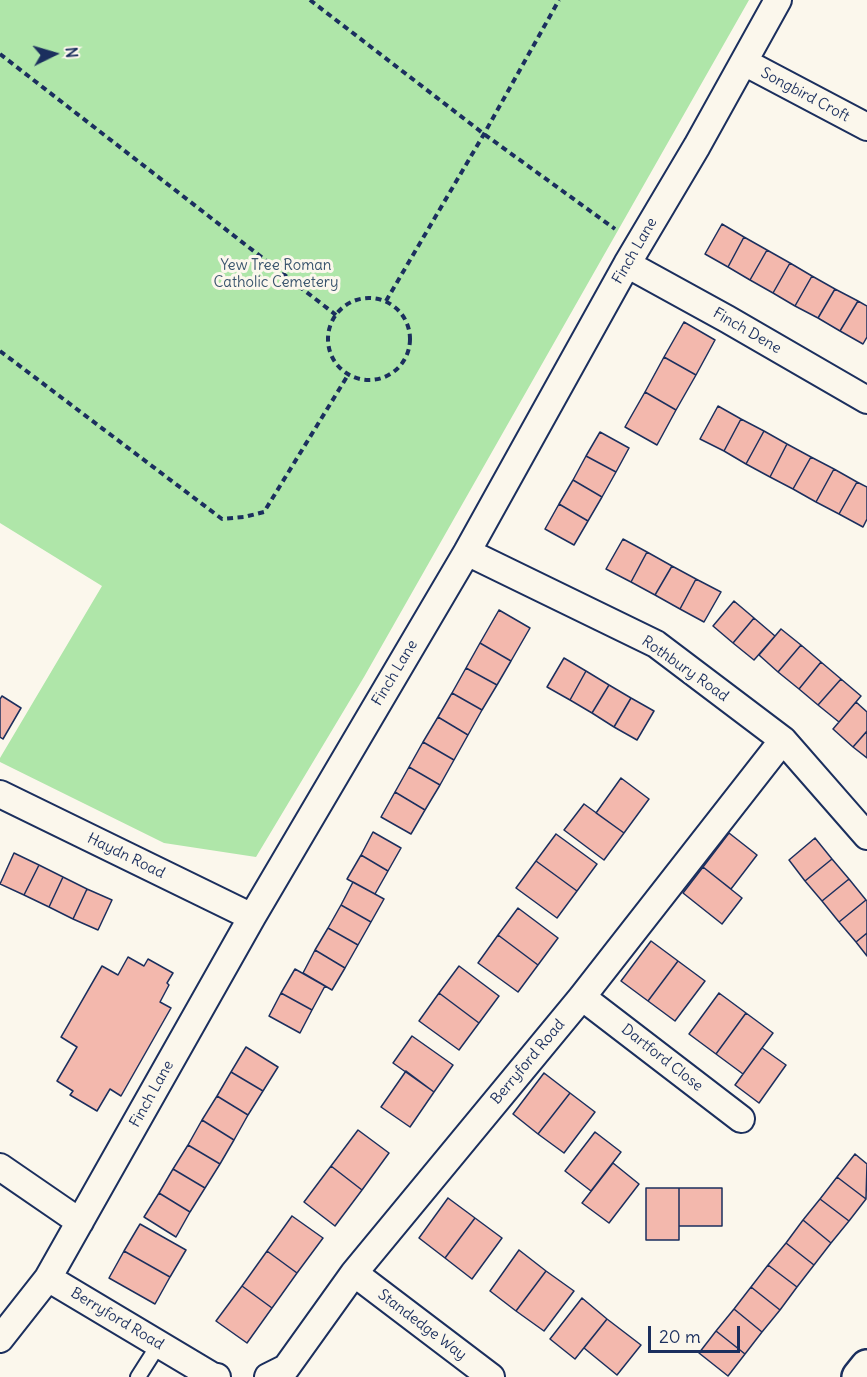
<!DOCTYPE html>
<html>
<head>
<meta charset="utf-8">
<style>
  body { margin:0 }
  #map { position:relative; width:867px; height:1377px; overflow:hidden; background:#fbf7ec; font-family:Delius,sans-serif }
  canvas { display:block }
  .north { position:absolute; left:24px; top:24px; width:60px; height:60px; -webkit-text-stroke:4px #fbf7ec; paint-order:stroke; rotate:85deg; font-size:16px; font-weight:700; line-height:24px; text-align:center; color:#1b2f5e }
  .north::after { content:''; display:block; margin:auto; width:21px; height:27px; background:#1b2f5e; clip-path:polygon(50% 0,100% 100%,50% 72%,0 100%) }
  .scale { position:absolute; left:648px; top:1326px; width:92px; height:27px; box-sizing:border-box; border:3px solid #1b2f5e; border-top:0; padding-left:8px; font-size:18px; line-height:21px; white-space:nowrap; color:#1b2f5e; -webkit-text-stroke:4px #fbf7ec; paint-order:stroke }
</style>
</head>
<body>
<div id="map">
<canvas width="867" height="1377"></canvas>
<div class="north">N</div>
<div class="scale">20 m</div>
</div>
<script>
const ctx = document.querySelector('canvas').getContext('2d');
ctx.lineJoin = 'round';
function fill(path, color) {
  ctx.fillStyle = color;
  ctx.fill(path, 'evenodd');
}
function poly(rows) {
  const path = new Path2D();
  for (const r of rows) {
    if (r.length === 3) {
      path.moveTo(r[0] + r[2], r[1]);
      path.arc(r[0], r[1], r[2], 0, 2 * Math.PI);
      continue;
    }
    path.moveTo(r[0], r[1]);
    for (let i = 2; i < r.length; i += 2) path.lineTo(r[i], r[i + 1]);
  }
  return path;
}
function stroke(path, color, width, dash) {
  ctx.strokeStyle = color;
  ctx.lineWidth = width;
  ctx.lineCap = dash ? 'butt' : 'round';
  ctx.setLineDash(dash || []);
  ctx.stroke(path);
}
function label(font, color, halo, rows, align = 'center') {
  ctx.font = font + ' Delius,sans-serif';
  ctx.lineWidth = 6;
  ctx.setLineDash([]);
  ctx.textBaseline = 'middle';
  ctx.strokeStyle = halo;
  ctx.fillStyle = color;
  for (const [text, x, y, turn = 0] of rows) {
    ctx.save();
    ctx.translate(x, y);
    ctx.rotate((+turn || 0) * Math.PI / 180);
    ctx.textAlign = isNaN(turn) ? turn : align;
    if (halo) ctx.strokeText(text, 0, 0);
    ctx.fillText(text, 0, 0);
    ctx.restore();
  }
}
const green = poly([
  [0,0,749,0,364,677,256,857,164,843,0,762,0,758,102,586,0,523]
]);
const building = poly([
  [722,224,744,237,728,267,705,254,722,224],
  [744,237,767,250,750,280,728,267,744,237],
  [767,250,790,263,773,293,750,280,767,250],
  [790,263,812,276,795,306,773,293,790,263],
  [812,276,835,289,818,318,795,306,812,276],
  [835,289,858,301,840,331,818,318,835,289],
  [858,301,867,306,867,337,863,344,840,331,858,301],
  [684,322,715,340,696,375,664,357,684,322],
  [664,357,696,375,676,410,645,392,664,357],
  [645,392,676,410,657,445,625,427,645,392],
  [718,406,741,419,724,451,700,439,718,406],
  [741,419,764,431,746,464,724,451,741,419],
  [764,431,787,444,770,477,746,464,764,431],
  [600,432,629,448,616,472,586,456,600,432],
  [787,444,811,457,793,489,770,477,787,444],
  [586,456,616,472,602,497,573,480,586,456],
  [811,457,834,469,816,502,793,489,811,457],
  [834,469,857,482,839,514,816,502,834,469],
  [573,480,602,497,588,521,559,504,573,480],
  [857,482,867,487,867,519,863,527,839,514,857,482],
  [559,504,588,521,574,545,545,529,559,504],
  [623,539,647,552,631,582,606,569,623,539],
  [647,552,672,566,655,595,631,582,647,552],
  [672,566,696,579,680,609,655,595,672,566],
  [696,579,721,592,704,622,680,609,696,579],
  [734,601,754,618,733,643,713,626,734,601],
  [499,610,530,628,511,661,480,643,499,610],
  [754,618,775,636,754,660,733,643,754,618],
  [781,629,801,645,778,672,759,655,781,629],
  [480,643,511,661,497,685,466,668,480,643],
  [801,645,821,662,799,689,778,672,801,645],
  [564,658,586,671,570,700,547,687,564,658],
  [821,662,841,679,818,705,799,689,821,662],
  [466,668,497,685,482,710,452,693,466,668],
  [586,671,609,685,592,713,570,700,586,671],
  [841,679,861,696,839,722,818,705,841,679],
  [609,685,631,698,614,727,592,713,609,685],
  [452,693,482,710,468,735,438,717,452,693],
  [2,696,21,708,3,739,0,737,0,699,2,696],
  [631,698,654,711,637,740,614,727,631,698],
  [856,702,867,712,867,731,853,747,833,729,856,702],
  [438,717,468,735,454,760,423,742,438,717],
  [867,731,867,758,853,747,867,731],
  [423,742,454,760,440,785,409,767,423,742],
  [409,767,440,785,425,810,395,792,409,767],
  [621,778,649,799,624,833,596,813,621,778],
  [395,792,425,810,411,834,381,817,395,792],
  [584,804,624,833,604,860,564,830,584,804],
  [373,832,401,848,388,871,361,855,373,832],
  [729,833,757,855,731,889,703,867,729,833],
  [556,834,597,864,577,891,536,861,556,834],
  [815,838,832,859,805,881,789,860,815,838],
  [14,853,39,865,24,895,0,884,14,853],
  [361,855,388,871,375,894,347,879,361,855],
  [832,859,849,879,822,901,805,881,832,859],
  [536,861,577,891,557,918,516,888,536,861],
  [39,865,63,877,49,907,24,895,39,865],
  [703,867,742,898,722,924,683,893,703,867],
  [63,877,87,889,73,919,49,907,63,877],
  [849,879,866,900,839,922,822,901,849,879],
  [353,882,384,899,371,922,341,905,353,882],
  [87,889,112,900,98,930,73,919,87,889],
  [866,900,867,901,867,933,856,942,839,922,866,900],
  [341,905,371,922,358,945,328,928,341,905],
  [518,908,558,938,538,965,498,935,518,908],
  [328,928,358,945,345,968,315,950,328,928],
  [867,933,867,956,856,942,867,933],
  [498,935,538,965,518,992,478,963,498,935],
  [651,941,678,961,648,1001,621,981,651,941],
  [315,950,345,968,332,990,303,973,315,950],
  [128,957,144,966,148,959,173,973,167,983,169,985,160,1002,171,1008,121,1096,110,1089,97,1111,70,1095,73,1091,57,1081,77,1047,61,1037,102,966,118,975,128,957],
  [678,961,705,981,675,1021,648,1001,678,961],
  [459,966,499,996,479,1023,439,993,459,966],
  [295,969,325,986,312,1010,281,993,295,969],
  [281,993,312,1010,300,1033,269,1016,281,993],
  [439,993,479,1023,459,1050,419,1021,439,993],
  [719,993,746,1013,716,1054,689,1034,719,993],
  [746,1013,773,1033,743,1074,716,1054,746,1013],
  [412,1036,453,1065,434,1092,393,1063,412,1036],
  [246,1047,278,1067,263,1091,231,1072,246,1047],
  [762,1048,786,1065,759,1103,735,1085,762,1048],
  [406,1071,434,1092,410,1127,381,1107,406,1071],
  [231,1072,263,1091,248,1115,217,1096,231,1072],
  [544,1073,570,1093,538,1134,513,1114,544,1073],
  [570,1093,595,1112,564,1153,538,1134,570,1093],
  [217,1096,248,1115,234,1140,202,1120,217,1096],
  [202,1120,234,1140,220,1164,188,1145,202,1120],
  [358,1130,389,1153,362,1190,331,1166,358,1130],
  [595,1132,621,1152,591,1191,565,1171,595,1132],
  [188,1145,220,1164,205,1188,173,1169,188,1145],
  [855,1154,867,1164,866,1199,837,1177,855,1154],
  [613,1163,639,1184,609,1223,582,1203,613,1163],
  [331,1166,362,1190,335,1226,304,1202,331,1166],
  [173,1169,205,1188,190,1212,159,1193,173,1169],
  [837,1177,866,1199,849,1221,820,1199,837,1177],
  [646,1188,679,1188,679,1240,646,1240,646,1188],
  [679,1188,722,1188,722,1226,679,1226,679,1188],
  [159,1193,190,1212,176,1237,144,1217,159,1193],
  [448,1198,475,1218,445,1258,419,1238,448,1198],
  [820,1199,849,1221,831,1243,803,1220,820,1199],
  [292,1216,323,1238,297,1273,267,1251,292,1216],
  [475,1218,502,1238,472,1279,445,1258,475,1218],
  [803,1220,831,1243,814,1265,786,1243,803,1220],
  [140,1224,186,1250,170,1277,124,1251,140,1224],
  [786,1243,814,1265,797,1287,768,1265,786,1243],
  [519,1250,546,1271,516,1311,490,1291,519,1250],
  [124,1251,170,1277,155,1304,109,1278,124,1251],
  [267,1251,297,1273,272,1308,242,1286,267,1251],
  [768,1265,797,1287,780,1310,751,1287,768,1265],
  [546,1271,574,1291,544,1331,516,1311,546,1271],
  [242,1286,272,1308,247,1343,216,1321,242,1286],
  [751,1287,780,1310,762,1332,734,1309,751,1287],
  [582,1298,607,1319,575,1359,550,1339,582,1298],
  [734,1309,762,1332,745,1354,716,1331,734,1309],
  [607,1319,641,1345,617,1375,584,1348,607,1319],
  [716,1331,745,1354,728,1376,699,1353,716,1331]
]);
const path = poly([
  [310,0,484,134,615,229],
  [0,54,336,315],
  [369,339,41],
  [386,301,484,134,559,0],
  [0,351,222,519,244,517,264,512,348,375]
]);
const service = poly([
  [138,1377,159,1344]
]);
const minor = poly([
  [744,62,867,127],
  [627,264,727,319,867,400],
  [467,552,656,644,783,740,867,836],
  [0,794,252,917],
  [582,997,741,1119],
  [0,1167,80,1222],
  [354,1273,491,1377],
  [48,1278,212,1376,217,1377],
  [0,1339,48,1278,252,917,467,552,627,264,697,146,778,0],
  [268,1377,286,1368,354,1273,582,997,783,740]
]);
const tertiary = poly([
  [859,1377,867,1367]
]);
const streetNames = [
  ["Songbird Croft",805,95,28],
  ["Finch Lane",635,251,-60],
  ["Finch Dene",747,331,30],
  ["Rothbury Road",685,669,35],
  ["Finch Lane",395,673,-59],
  ["Haydn Road",126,856,26],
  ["Dartford Close",662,1058,38],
  ["Berryford Road",528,1062,-50],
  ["Finch Lane",152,1094,-61],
  ["Berryford Road",117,1319,31],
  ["Standedge Way",422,1325,37]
];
const parkNames = [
  ["Yew Tree Roman",276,266],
  ["Catholic Cemetery",276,283]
];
fill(green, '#afe6a9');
fill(building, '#f3b8ad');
stroke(building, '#1b2f5e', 1.5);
stroke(service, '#1b2f5e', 18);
stroke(minor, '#1b2f5e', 30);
stroke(tertiary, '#1b2f5e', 38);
stroke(path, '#1b2f5e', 4, [6, 4.5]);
stroke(service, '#fbf7ec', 14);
stroke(minor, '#fbf7ec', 26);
stroke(tertiary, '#fbf7ec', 33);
label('15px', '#1b2f5e', '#fbf7ec', streetNames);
label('15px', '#39546d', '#fbf7ec', parkNames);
</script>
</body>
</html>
